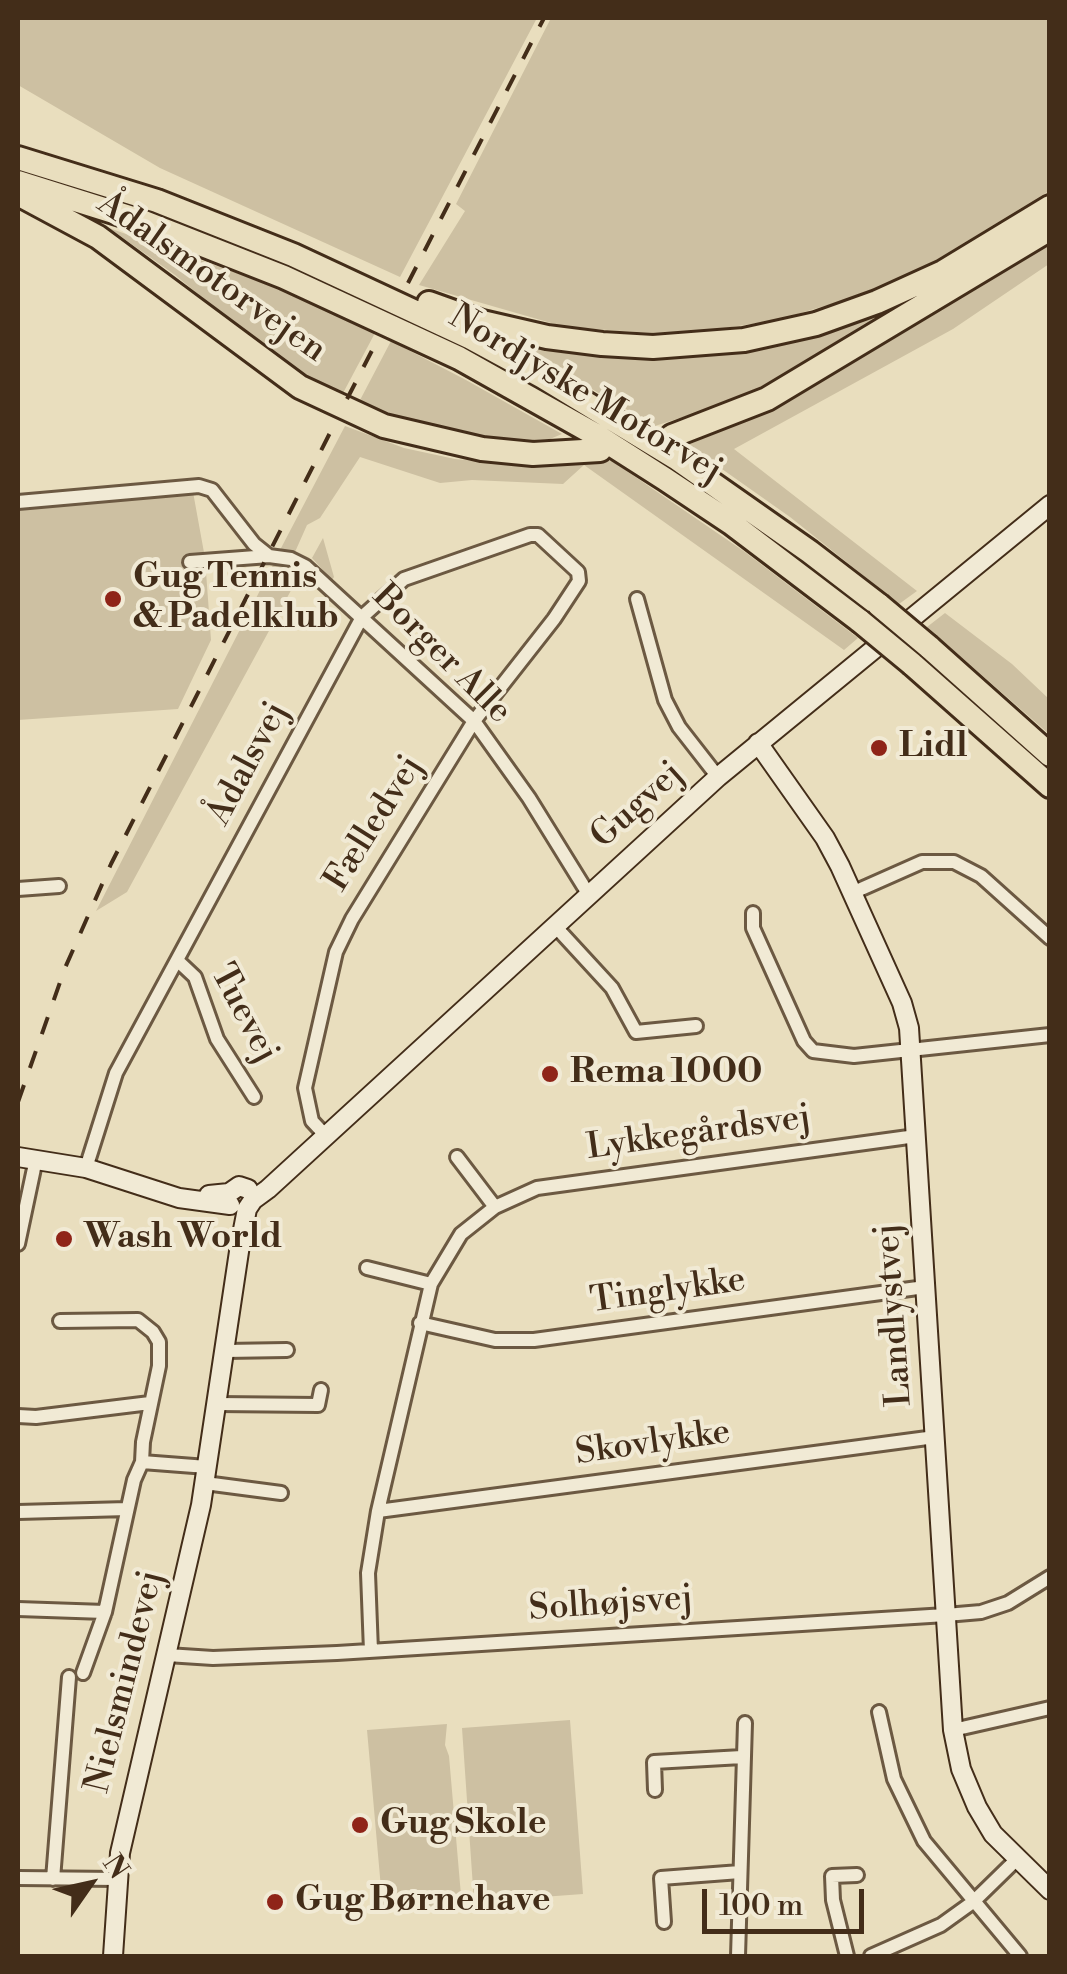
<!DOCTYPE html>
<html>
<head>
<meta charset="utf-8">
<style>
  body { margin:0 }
  #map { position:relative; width:1067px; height:1974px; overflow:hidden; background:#e9debe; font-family:"Libre Bodoni",serif }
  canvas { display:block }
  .frame { position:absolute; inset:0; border:20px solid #432d19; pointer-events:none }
  .north { position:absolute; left:40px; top:1834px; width:100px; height:100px; -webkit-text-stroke:8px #f1ead5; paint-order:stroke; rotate:56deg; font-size:28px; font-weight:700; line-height:40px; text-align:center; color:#432d19 }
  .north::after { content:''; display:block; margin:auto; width:35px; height:45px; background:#432d19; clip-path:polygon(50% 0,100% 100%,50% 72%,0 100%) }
  .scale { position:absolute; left:702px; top:1889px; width:162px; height:45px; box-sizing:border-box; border:5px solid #432d19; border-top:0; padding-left:12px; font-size:30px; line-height:35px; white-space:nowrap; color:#432d19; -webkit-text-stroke:8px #f1ead5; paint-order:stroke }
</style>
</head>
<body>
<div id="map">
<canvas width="1067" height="1974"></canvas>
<div class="frame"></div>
<div class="north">N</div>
<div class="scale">100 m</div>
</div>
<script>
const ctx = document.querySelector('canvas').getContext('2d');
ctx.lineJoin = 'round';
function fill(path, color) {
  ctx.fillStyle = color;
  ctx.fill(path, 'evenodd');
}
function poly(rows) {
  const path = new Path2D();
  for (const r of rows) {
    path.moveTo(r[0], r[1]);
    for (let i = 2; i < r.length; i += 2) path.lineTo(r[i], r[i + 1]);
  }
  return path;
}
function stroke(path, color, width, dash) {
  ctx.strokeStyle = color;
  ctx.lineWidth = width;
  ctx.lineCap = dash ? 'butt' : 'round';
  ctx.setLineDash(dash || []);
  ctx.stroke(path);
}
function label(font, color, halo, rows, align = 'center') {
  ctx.font = font + ' "Libre Bodoni",serif';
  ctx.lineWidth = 8;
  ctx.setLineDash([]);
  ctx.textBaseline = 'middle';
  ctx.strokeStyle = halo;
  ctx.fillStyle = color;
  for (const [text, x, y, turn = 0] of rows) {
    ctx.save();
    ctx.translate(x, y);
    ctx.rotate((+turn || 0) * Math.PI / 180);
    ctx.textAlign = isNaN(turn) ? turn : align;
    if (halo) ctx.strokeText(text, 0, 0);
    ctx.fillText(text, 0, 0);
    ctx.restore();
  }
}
const green = poly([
  [18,18,537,18,400,277,160,168,18,85],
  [551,18,1049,18,1049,191,923,268,855,297,777,320,680,335,565,327,419,285,465,211,456,204],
  [109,228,288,291,375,333,342,395,301,374,262,347,175,275],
  [1049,240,1049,264,953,329,734,449,917,591,899,604,790,517,688,445,760,412,845,365],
  [879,312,883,318,739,399,655,426,520,347,523,342,602,357,709,356,774,347],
  [391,341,466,380,562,434,550,439,520,441,449,432,399,420,359,402],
  [345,426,404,448,455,459,529,466,612,461,745,552,858,638,844,650,584,465,563,484,472,480,440,483,360,457,320,518,307,525,295,552,280,550],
  [193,492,205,558,211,640,178,709,18,720,18,508],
  [323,538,334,577,332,580,312,558],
  [274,563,301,572,127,892,96,911],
  [945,613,1012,664,1049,699,1049,734,927,627],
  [570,1720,583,1894,474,1902,462,1728],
  [447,1724,445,1745,449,1756,462,1907,383,1911,367,1730]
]);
const street = poly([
  [18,502,199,486,212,490,254,544,269,556],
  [190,562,269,556,291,559,305,566,474,721,529,798,589,895],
  [637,599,665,700,679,727,718,777],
  [18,889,59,886],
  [852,893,922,862,954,862,981,876,1050,938],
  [753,913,753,928,804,1041,813,1051,854,1056,1050,1035],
  [555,926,612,988,636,1032,696,1026],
  [178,961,195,977,217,1039,254,1097],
  [457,1157,495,1207],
  [86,1168,116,1073,362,617,404,579,530,535,538,535,578,572,579,581,554,619,474,721,352,919,336,952,305,1088,312,1121,326,1136],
  [18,1244,36,1159],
  [367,1268,431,1284],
  [60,1321,138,1320,153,1332,159,1342,159,1366,143,1442,142,1462,134,1480,105,1612,83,1673],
  [420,1323,495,1340,534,1340,925,1287],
  [225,1351,287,1350],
  [217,1404,318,1405,321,1390],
  [18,1416,36,1417,150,1403],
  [142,1462,207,1467],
  [205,1483,281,1493],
  [378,1511,935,1437],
  [18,1512,127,1509],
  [18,1609,105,1612],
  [371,1651,368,1573,378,1511,431,1284,461,1234,495,1207,537,1188,916,1136],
  [167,1655,213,1658,337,1653,946,1615,981,1612,1008,1603,1050,1577],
  [879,1712,894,1779,924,1841,1020,1956],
  [953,1730,1050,1708],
  [655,1790,654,1762,742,1757],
  [18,1878,118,1879],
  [53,1879,69,1677],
  [664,1922,661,1878,740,1872],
  [738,1956,745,1723],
  [847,1956,833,1900,832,1876,857,1875],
  [871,1956,941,1925,973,1902,1017,1859]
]);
const secondary = poly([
  [758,743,825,838,840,866,902,1003,909,1028,953,1730,961,1769,977,1807,993,1834,1050,1890],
  [18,1157,86,1168,179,1198,230,1205],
  [209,1195,229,1193,239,1186,248,1189],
  [113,1956,120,1853,201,1505,240,1245,247,1209,253,1200,268,1189,718,777,1050,505]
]);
const highway = poly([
  [18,158,157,201,293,255,471,338,543,377,676,458,810,552,879,605],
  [18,182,139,220,284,277,459,358,596,435,665,479,731,523,860,621],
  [18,194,98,237,300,387,384,426,482,449,533,454,600,450],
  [429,303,482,322,547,337,602,344,653,347,744,340,816,324,877,302,943,272,1050,207],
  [672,436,767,399,1050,229],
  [929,647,1050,755],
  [912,664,1050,786]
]);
const rail = poly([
  [408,283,544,18],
  [347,399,380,335],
  [18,1102,65,968,111,864,336,421]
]);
const highwayBridge = poly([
  [879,605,929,647],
  [860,621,912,664]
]);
const markers = [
  [113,599,10,"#8f2418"],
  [879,748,10,"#8f2418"],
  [550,1074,10,"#8f2418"],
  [64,1239,10,"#8f2418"],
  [360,1825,10,"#8f2418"],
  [275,1902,10,"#8f2418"]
];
const streetNames = [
  ["Ådalsmotorvejen",211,278,35],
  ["Nordjyske Motorvej",585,395,31],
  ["Borger Alle",441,655,45],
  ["Ådalsvej",249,764,-62],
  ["Gugvej",638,806,-42],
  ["Fælledvej",375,824,-58],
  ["Tuevej",243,1014,62],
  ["Lykkegårdsvej",699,1134,-8],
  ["Tinglykke",668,1292,-8],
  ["Landlystvej",895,1315,-94],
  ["Skovlykke",653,1444,-8],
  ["Solhøjsvej",611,1605,-4],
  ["Nielsmindevej",126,1682,-76]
];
const poiNames = [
  ["Gug Tennis",133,579],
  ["& Padelklub",133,619],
  ["Lidl",899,748],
  ["Rema 1000",570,1074],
  ["Wash World",84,1239],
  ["Gug Skole",380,1825],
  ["Gug Børnehave",295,1902]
];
fill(green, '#cdc0a2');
stroke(street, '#6c5942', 18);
stroke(secondary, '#432d19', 22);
stroke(highway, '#432d19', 28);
stroke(street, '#f1ead5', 12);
stroke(secondary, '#f1ead5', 18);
stroke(highway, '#e9debe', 22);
stroke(rail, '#432d19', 4, [18, 18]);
stroke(highwayBridge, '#432d19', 28, []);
stroke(highwayBridge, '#e9debe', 22);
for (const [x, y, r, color] of markers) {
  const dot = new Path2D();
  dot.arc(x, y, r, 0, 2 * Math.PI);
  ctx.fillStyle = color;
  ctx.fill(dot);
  stroke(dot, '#f1ead5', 4);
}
label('35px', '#432d19', '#f1ead5', streetNames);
label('bold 35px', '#432d19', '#f1ead5', poiNames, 'left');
</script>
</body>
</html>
